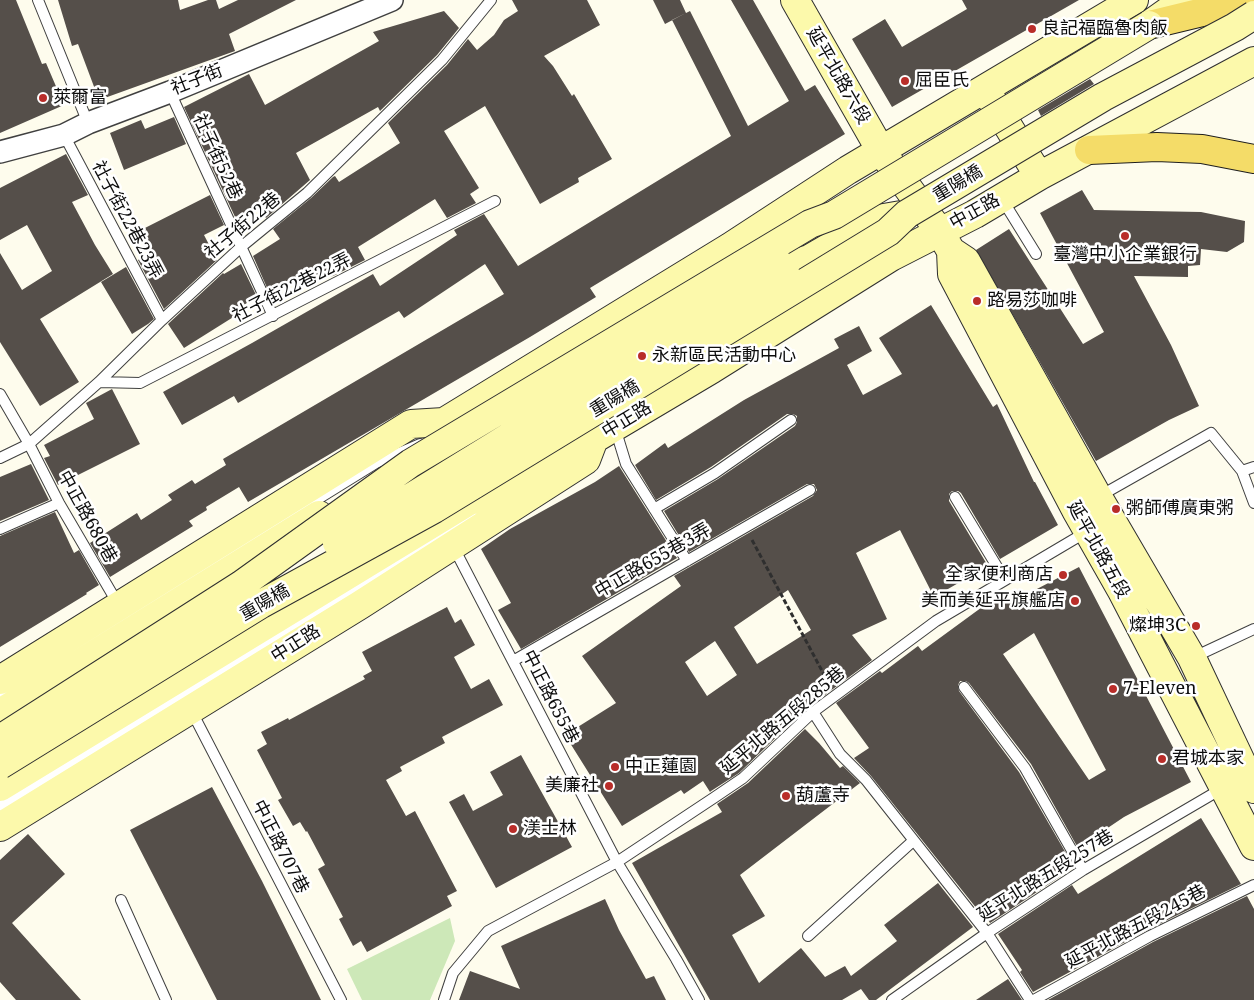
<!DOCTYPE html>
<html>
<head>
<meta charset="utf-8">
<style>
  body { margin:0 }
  canvas { display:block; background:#fefced }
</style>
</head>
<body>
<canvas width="1254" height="1000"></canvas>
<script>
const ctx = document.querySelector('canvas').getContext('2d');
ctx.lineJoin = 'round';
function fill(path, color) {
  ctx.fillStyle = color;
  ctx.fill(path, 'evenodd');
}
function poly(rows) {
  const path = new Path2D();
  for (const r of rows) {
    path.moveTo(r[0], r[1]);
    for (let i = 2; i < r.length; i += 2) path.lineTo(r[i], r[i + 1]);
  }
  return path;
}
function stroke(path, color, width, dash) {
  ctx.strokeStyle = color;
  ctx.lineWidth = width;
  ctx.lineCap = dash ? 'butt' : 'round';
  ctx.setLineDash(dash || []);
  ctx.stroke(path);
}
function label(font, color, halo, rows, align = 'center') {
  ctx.font = font + ' "Noto Serif","Noto Sans TC",serif';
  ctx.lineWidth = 5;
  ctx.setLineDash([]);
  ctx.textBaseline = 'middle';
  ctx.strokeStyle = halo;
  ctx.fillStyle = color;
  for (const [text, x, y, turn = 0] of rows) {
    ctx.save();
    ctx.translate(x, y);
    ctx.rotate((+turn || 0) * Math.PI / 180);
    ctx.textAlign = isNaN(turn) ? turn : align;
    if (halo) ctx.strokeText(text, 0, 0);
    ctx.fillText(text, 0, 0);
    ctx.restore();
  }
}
const green = poly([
  [450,918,455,941,430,1000,362,1000,347,969]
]);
const building = poly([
  [0,0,16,0,42,64,46,63,64,105,0,133],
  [58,0,178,0,180,10,208,0,216,0,219,9,238,0,296,0,229,34,235,51,99,100,78,44,72,46],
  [512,0,587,0,600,25,544,56,553,66,572,96,574,94,612,159,578,178,579,182,540,204,485,106,444,131,479,188,470,194,476,203,447,218,435,199,358,247,365,260,333,276,286,284,272,293,268,290,253,256,280,239,273,229,311,198,333,177,335,176,339,182,400,143,388,123,447,65,468,39,477,50,494,35,504,20,518,11],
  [653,0,680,0,686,13,665,24],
  [731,0,753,0,805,91,815,85,845,134,590,288,596,297,530,337,248,502,239,487,206,507,207,510,189,521,193,526,110,577,90,543,137,513,141,520,172,500,168,495,192,480,195,484,226,465,223,459,504,294,485,264,404,318,399,311,238,403,234,396,182,425,163,392,252,343,373,274,380,286,457,235,454,230,484,214,518,266,731,136,672,20,690,11,748,126,789,101],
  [962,0,1079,0,892,107,852,39,885,19,902,47,967,9],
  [444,11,459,28,437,55,380,111,378,107,296,153,310,180,266,218,259,207,236,219,184,107,249,74,265,105,379,41,373,32],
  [1090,79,1094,84,1041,116,1038,110],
  [174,117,186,144,124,170,110,133,141,120,145,129],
  [66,154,88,195,72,202,95,245,113,274,40,319,79,382,40,406,0,342,0,253,22,290,52,271,27,225,0,240,0,188],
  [1082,190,1094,210,1201,212,1245,221,1244,242,1227,252,1201,249,1200,265,1188,266,1188,277,1134,276,1171,345,1199,406,1169,420,1096,461,976,250,1009,229,1083,344,1104,332,1040,213],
  [210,195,224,225,204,235,217,260,164,309,138,260,148,254,137,232],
  [241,264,257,297,232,312,235,316,184,348,168,324,223,273,224,274],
  [126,267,154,319,148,324,132,334,101,282],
  [931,305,993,407,997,404,1034,482,1035,482,1058,525,1000,559,961,493,958,491,952,491,949,494,949,501,988,566,934,597,900,530,856,553,887,619,852,635,872,660,810,706,791,717,794,720,739,773,711,791,710,792,703,781,684,794,681,790,622,826,565,735,616,703,582,656,681,586,674,576,813,496,817,490,814,484,807,484,689,552,664,511,718,479,795,426,797,422,797,416,793,414,787,414,711,467,656,500,635,465,665,443,668,448,744,400,839,348,834,339,859,326,872,351,847,365,863,395,902,374,879,338],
  [788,590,811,630,757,664,734,627],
  [715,641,737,675,707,696,685,662],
  [112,389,140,444,58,485,44,458,50,456,44,445,94,419,86,403],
  [31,464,49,500,0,521,0,477],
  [619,466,677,558,521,649,498,610,511,603,481,549,510,529,595,482],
  [55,512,74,553,79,550,99,585,86,593,87,594,0,647,0,536],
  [1079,567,1191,782,1124,817,1078,848,1031,764,969,683,966,681,960,681,958,685,959,691,1019,772,1067,855,1056,862,1064,874,990,923,987,918,985,919,871,776,854,758,869,748,836,703,880,671,882,673,918,646,922,651,1004,591,1012,602],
  [1034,633,1106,770,1089,780,1003,654],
  [447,607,455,623,461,619,475,645,454,657,471,689,489,679,503,705,442,737,445,743,400,767,402,771,386,780,406,816,415,811,457,891,447,896,452,906,367,952,361,941,353,946,339,919,343,917,318,869,325,865,307,831,306,832,300,822,293,826,278,800,282,798,257,750,267,744,261,732,288,718,289,720,365,679,363,676,372,671,362,652],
  [805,729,819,743,840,768,843,766,860,783,740,875,765,916,732,935,759,983,801,948,825,977,845,966,851,976,897,941,884,925,938,883,973,927,876,1000,869,1000,861,989,842,1000,710,1000,632,863,722,812,717,804,748,783],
  [521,755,572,847,496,888,449,802,464,794,473,811,503,795,490,772],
  [212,787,262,881,321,1000,217,1000,130,830],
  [1201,818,1241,884,1147,930,1033,992,1020,972,1022,970,998,934,1072,885,1078,894],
  [28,834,65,874,12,923,81,1000,16,1000,0,982,0,860],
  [1247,896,1254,909,1254,1000,1048,1000,1153,942],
  [605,899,619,930,646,979,654,976,666,1000,459,1000,470,971,520,989,501,946],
  [1008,979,1022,1000,976,1000]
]);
const path = poly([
  [752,540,828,682]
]);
const lane = poly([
  [38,0,88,123],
  [170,92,273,316],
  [64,135,162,320],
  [1002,199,1036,254],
  [99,382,140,383,495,201],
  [0,394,29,444,59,503,118,604],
  [615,428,626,464,687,561],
  [0,458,29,444,99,382,162,320,241,247,307,193,442,60,491,0],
  [1242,471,1254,467],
  [955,497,1005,580],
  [1098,497,1211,433,1242,471,1254,503],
  [654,509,715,473,791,420],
  [0,529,59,503],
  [453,546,617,862,676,959,699,1000],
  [1194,657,1254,629],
  [513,661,810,490],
  [964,687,1025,768,1083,870],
  [0,696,376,463,420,444],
  [191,710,341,1000],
  [813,712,840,754,866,780,987,933,1030,1000],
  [0,806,294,627,479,509],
  [121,900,166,1000],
  [808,936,913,841],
  [444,1000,453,973,488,931,617,862,715,797,743,778,813,712,936,621,1088,531],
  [892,1000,987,933,1083,870,1223,788],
  [1034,1000,1150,936,1254,885]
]);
const street = poly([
  [0,152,64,135,88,123,170,92,392,0]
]);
const secondary = poly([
  [795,0,881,151,940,232,951,251,966,261,1098,497,1192,658,1254,789],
  [1149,25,1184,0],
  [988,94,1039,176],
  [951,251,952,274,1076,510,1122,591,1254,846],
  [785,267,809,259,878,219,907,214],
  [0,680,411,424,444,422,730,247,848,170,1134,0],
  [0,713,319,515],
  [0,787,469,501,495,493,573,446,594,439,712,369,891,257,975,214,1039,176,1254,61],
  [0,827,360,605,586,460,594,439]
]);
const primary = poly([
  [1149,25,1207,11,1254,13],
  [1089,150,1157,147,1202,149,1254,159]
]);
const secondaryBridge = poly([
  [337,543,785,267],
  [0,739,241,585,411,463,810,224,834,215,1149,25],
  [0,765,261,604,434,509,888,232,907,214,1103,97,1235,27,1254,15]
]);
const markers = [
  [1032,29,5,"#b92d29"],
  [905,81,5,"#b92d29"],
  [43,98,5,"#b92d29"],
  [1125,236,5,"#b92d29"],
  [977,301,5,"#b92d29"],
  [642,356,5,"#b92d29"],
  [1116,509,5,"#b92d29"],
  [1063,575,5,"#b92d29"],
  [1075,601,5,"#b92d29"],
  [1196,626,5,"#b92d29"],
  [1113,689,5,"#b92d29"],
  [1162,759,5,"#b92d29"],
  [615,767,5,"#b92d29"],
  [609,786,5,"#b92d29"],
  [786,796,5,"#b92d29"],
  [513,829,5,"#b92d29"]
];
const poiNames = [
  ["良記福臨魯肉飯",1042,29],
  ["屈臣氏",915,81],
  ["萊爾富",53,98],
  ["臺灣中小企業銀行",1125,255,"center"],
  ["路易莎咖啡",987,301],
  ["永新區民活動中心",652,356],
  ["粥師傅廣東粥",1126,509],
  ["全家便利商店",1053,575,"right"],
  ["美而美延平旗艦店",1065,601,"right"],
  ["燦坤3C",1186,626,"right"],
  ["7-Eleven",1123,689],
  ["君城本家",1172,759],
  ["中正蓮園",625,767],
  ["美廉社",599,786,"right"],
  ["葫蘆寺",796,796],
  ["渼士林",523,829]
];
const streetNames = [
  ["延平北路六段",838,76,60],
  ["社子街",197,80,-22],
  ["社子街52巷",217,157,65],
  ["重陽橋",958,184,-31],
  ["中正路",975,212,-29],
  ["社子街22巷23弄",127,220,62],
  ["社子街22巷",243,226,-40],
  ["社子街22巷22弄",292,288,-27],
  ["重陽橋",615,399,-31],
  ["中正路",627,420,-31],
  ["中正路680巷",87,517,61],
  ["延平北路五段",1098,550,61],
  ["中正路655巷3弄",653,561,-30],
  ["重陽橋",265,603,-30],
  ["中正路",296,644,-32],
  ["中正路655巷",550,697,63],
  ["延平北路五段285巷",783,721,-40],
  ["中正路707巷",280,847,63],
  ["延平北路五段257巷",1046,876,-32],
  ["延平北路五段245巷",1136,927,-28]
];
fill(green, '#cde8b8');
fill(building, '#554f4a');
stroke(lane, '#404040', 12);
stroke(street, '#404040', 24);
stroke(secondary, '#2f2f2f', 30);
stroke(primary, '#1e1e1e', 30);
stroke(path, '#2f2f2f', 3, [5, 2.5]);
stroke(lane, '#fff', 10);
stroke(street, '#fff', 21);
stroke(secondary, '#fcf9ab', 28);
stroke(primary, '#f4dc68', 28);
stroke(secondaryBridge, '#2f2f2f', 30, []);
stroke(secondaryBridge, '#fcf9ab', 28);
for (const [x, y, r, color] of markers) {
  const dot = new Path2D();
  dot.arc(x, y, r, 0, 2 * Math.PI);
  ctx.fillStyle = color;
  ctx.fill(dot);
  stroke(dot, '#fff', 2);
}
label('18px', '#0d0d0d', '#fff', poiNames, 'left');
label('18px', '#0d0d0d', '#fff', streetNames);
</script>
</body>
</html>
